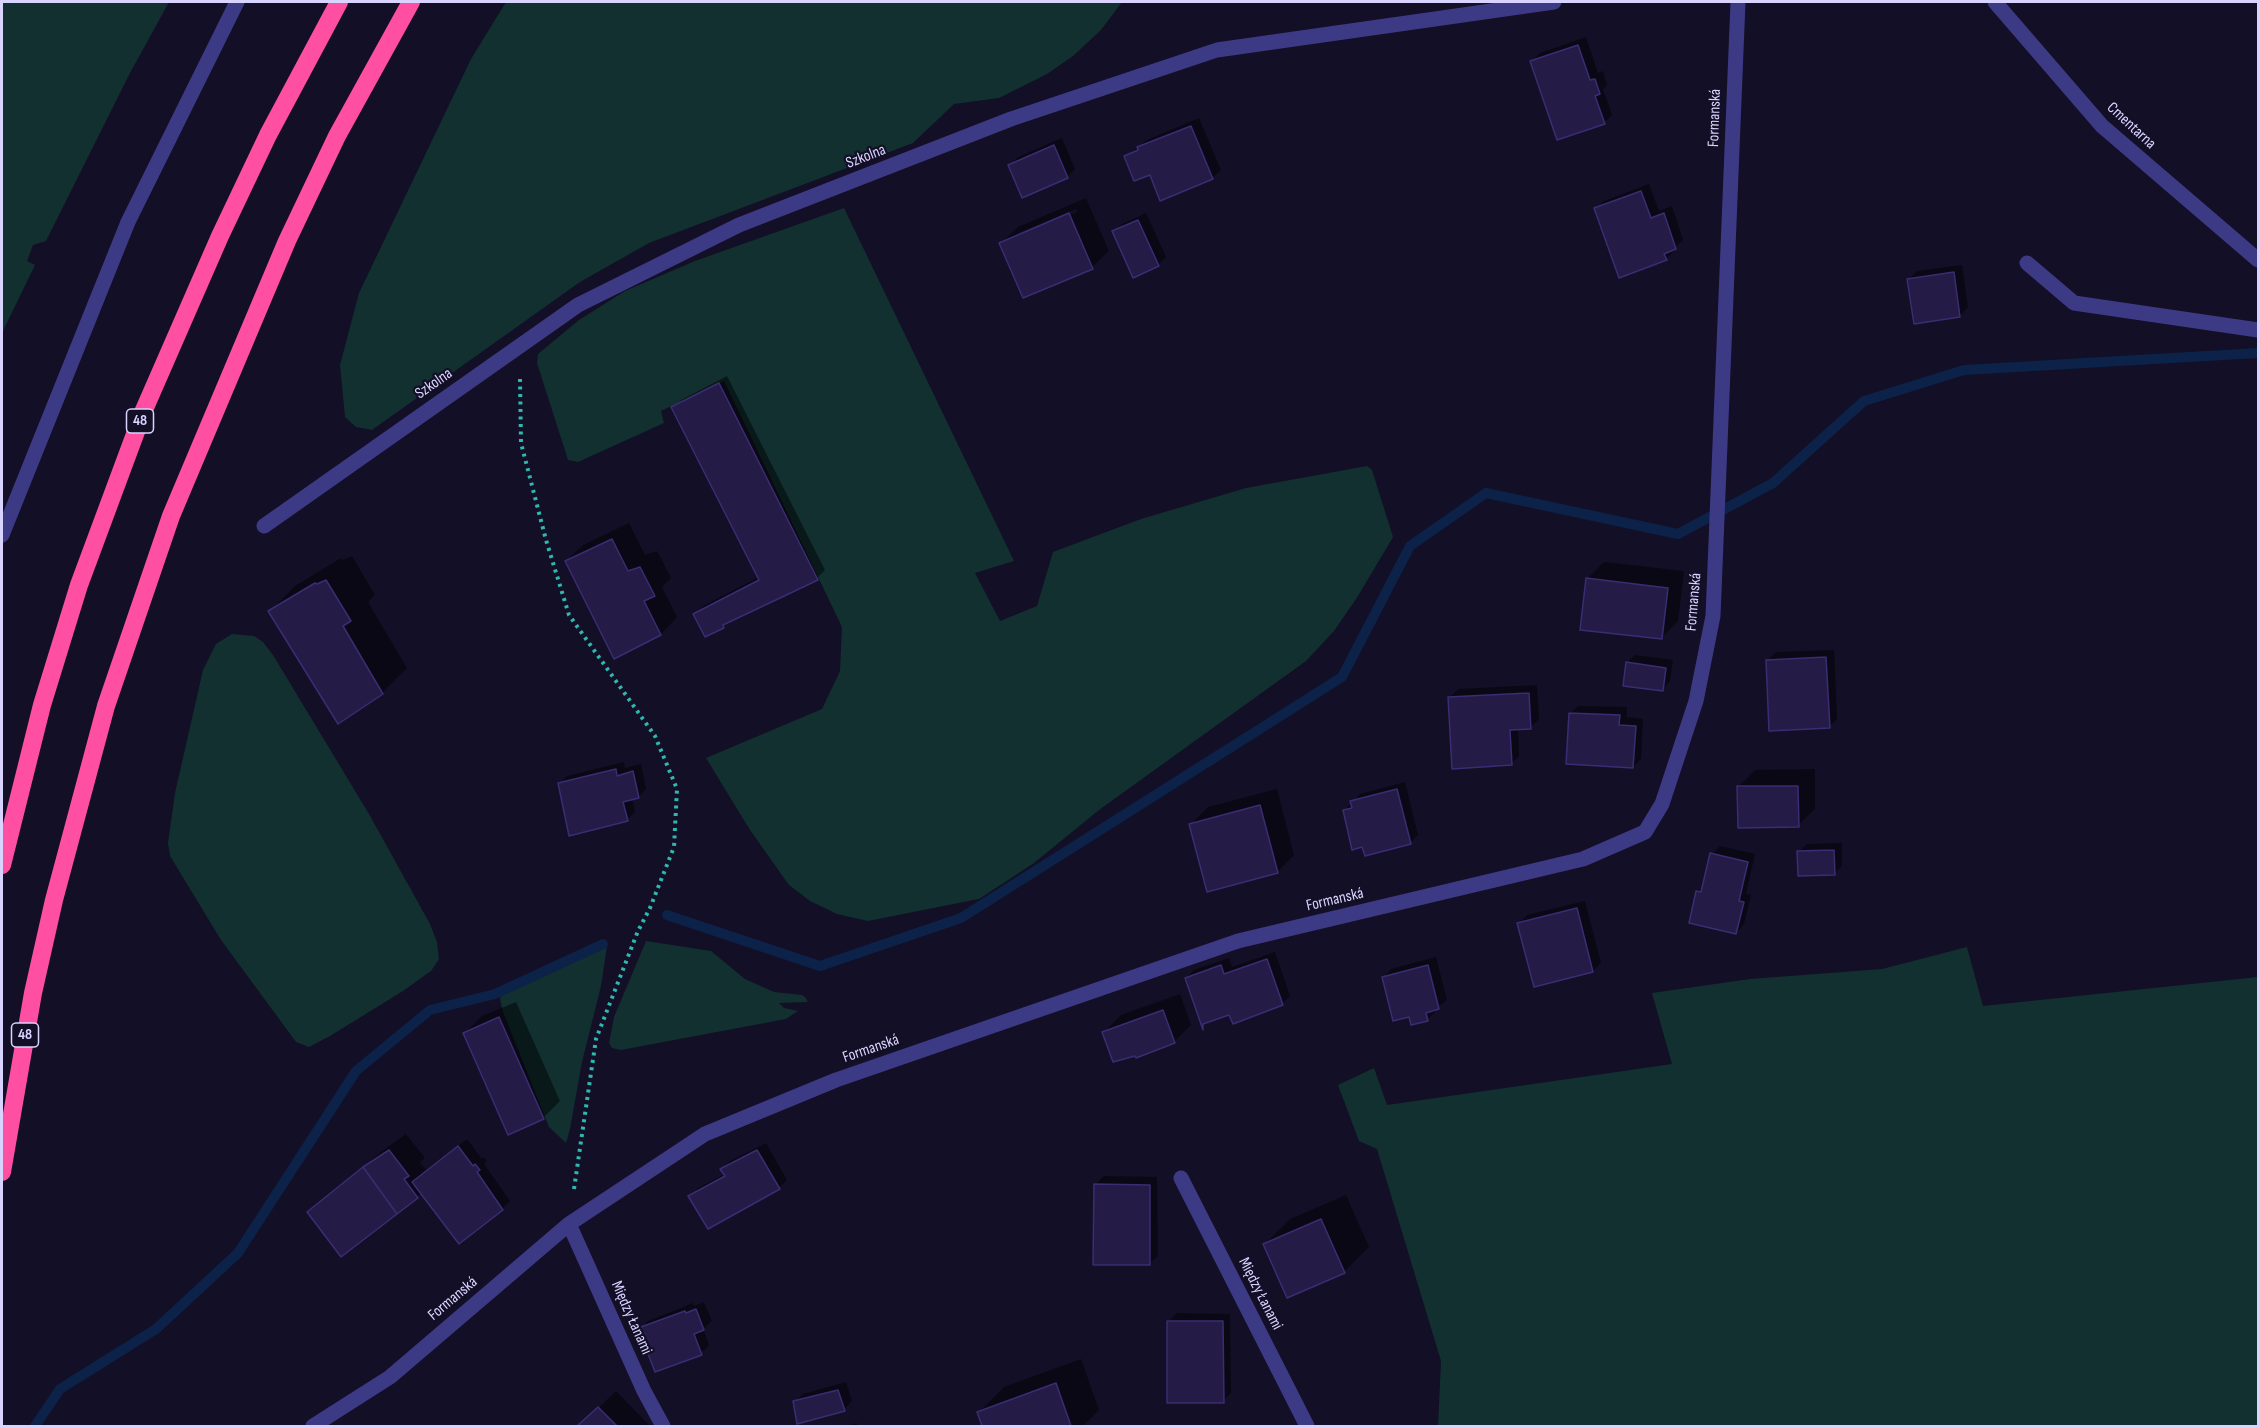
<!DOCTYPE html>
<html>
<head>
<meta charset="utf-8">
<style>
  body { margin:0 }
  #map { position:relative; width:2260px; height:1428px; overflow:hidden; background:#130f26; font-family:"Sofia Sans Condensed",sans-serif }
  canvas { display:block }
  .frame { position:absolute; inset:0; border:3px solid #d9d4ff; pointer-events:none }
</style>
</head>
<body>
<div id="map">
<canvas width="2260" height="1428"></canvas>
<div class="frame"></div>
</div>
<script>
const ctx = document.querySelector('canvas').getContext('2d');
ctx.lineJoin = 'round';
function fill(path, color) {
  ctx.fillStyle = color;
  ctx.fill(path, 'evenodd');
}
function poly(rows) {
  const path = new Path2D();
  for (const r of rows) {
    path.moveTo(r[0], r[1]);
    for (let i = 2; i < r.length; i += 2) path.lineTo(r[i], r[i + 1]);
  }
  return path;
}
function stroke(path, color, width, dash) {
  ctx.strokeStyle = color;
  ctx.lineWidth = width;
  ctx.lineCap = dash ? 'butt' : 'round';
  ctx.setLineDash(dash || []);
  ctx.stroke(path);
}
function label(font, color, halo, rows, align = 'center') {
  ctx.font = font + ' "Sofia Sans Condensed",sans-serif';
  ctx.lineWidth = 4.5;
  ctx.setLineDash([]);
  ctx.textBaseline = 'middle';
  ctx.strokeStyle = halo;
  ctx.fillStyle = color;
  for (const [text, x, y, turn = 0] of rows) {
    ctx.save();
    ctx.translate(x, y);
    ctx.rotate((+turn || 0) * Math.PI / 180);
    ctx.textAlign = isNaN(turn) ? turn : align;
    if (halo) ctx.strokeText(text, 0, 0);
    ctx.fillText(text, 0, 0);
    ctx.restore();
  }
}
const green = poly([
  [2,2,169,2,130,73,46,241,33,245,27,261,35,265,2,333],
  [506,2,1122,2,1101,30,1073,56,1047,74,999,98,954,104,913,143,649,243,580,282,372,430,356,427,345,417,340,365,359,293,471,59],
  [844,208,1014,561,975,573,1000,621,1037,606,1053,552,1141,519,1246,488,1367,466,1372,470,1393,537,1358,596,1334,631,1306,661,1099,810,1034,863,979,899,868,921,837,914,810,901,789,885,750,830,706,758,822,709,840,671,842,627,724,381,661,411,664,423,578,462,568,460,537,363,538,354,579,320,625,291,695,261],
  [232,634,254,636,263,642,273,655,369,814,430,924,437,942,439,959,431,971,403,991,330,1036,309,1047,296,1042,221,940,170,856,168,843,175,793,203,670,216,644],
  [646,941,711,951,745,979,774,992,802,995,805,997,808,1002,779,1003,784,1008,798,1011,786,1019,621,1050,612,1048,609,1043,614,1017],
  [600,946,607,946,601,986,582,1062,570,1129,566,1143,549,1127,503,1012,500,999,501,994],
  [1967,947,1983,1006,2258,977,2258,1426,1438,1426,1441,1361,1377,1149,1359,1141,1338,1085,1374,1068,1387,1105,1672,1064,1652,993,1750,979,1882,969]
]);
const shadow = poly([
  [1586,37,1598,73,1603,71,1607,85,1603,89,1612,115,1604,123,1532,61,1540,53],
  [1199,118,1221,170,1212,178,1126,156,1147,140],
  [1062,138,1075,169,1067,177,1010,165,1018,157],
  [1649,184,1659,211,1672,206,1683,240,1673,249,1674,251,1666,259,1596,209,1604,201],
  [1086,198,1109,251,1092,267,1001,243,1018,227],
  [1076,209,1077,212,1019,236,1019,233],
  [1146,213,1166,257,1158,265,1114,232,1122,224],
  [1962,265,1968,307,1960,316,1909,279,1917,271],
  [727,376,825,570,817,578,730,620,723,626,695,614,703,606,759,577,673,408,681,400],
  [629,523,645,555,657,551,671,578,662,587,677,617,661,634,566,561,583,545],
  [352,556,375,595,368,602,407,668,382,693,270,611,295,586,341,558,343,560],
  [1604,562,1684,571,1678,621,1661,638,1587,579],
  [1834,650,1837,719,1829,727,1768,660,1776,652],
  [1635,655,1673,660,1670,681,1662,690,1627,663],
  [1537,685,1539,719,1531,727,1518,728,1519,756,1511,764,1450,697,1458,689],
  [1578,706,1627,707,1627,717,1643,719,1641,759,1633,767,1570,714],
  [624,762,625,768,641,764,646,789,638,797,632,798,635,812,627,820,559,784,567,776],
  [1815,769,1815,809,1798,825,1739,786,1755,770],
  [1405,782,1418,835,1410,843,1344,811,1360,794],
  [1277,789,1294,855,1277,872,1191,824,1208,807],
  [1842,843,1842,866,1834,874,1799,852,1807,844],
  [1720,846,1755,854,1746,894,1751,895,1744,924,1736,933,1698,892,1705,885,1712,854],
  [1585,901,1601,963,1593,971,1519,923,1527,915],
  [1275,952,1290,996,1282,1004,1186,978,1194,970,1229,958,1232,967],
  [1436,957,1447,1000,1435,1009,1435,1012,1427,1020,1410,1015,1383,978,1391,969],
  [1180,994,1191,1025,1174,1042,1104,1032,1121,1015],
  [516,1002,560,1101,543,1118,465,1033,482,1016],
  [406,1134,425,1158,420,1162,426,1170,467,1139,482,1159,484,1157,487,1161,484,1164,510,1201,502,1209,422,1192,417,1197,309,1212,382,1151],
  [766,1143,787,1180,779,1188,690,1196,698,1188,725,1174,722,1169,730,1161],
  [1104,1176,1157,1177,1158,1256,1149,1264,1095,1185],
  [1346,1195,1369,1247,1344,1272,1265,1244,1290,1219],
  [704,1302,712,1321,703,1329,709,1345,701,1353,640,1329,648,1321,693,1303,694,1306],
  [1177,1313,1230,1314,1231,1393,1223,1401,1169,1321],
  [1081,1359,1099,1410,1083,1426,984,1426,979,1412,1004,1387],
  [846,1382,852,1401,844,1409,794,1402,803,1394],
  [616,1391,650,1426,579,1426,581,1425],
  [857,1423,858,1426,844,1426]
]);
const stream = poly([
  [667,915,820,966,961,918,1342,677,1410,546,1486,493,1678,534,1773,483,1864,401,1964,370,2258,353],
  [35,1426,60,1389,156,1329,238,1253,356,1071,430,1010,495,994,603,944]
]);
const building = poly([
  [1578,45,1590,80,1595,79,1600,94,1595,96,1605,124,1557,140,1530,61,1578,45],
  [1191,126,1213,179,1160,201,1150,175,1134,181,1124,156,1138,150,1137,147,1191,126],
  [1054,145,1068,178,1022,198,1008,165,1054,145],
  [1641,191,1651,218,1664,213,1676,249,1664,254,1667,260,1619,278,1594,208,1641,191],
  [1069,213,1093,269,1023,298,999,243,1069,213],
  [1138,220,1159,266,1133,278,1112,231,1138,220],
  [1954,272,1960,317,1914,324,1907,279,1954,272],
  [719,383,818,580,723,625,724,628,705,637,693,614,759,580,671,407,719,383],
  [612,539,628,571,640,567,655,596,644,601,661,635,614,659,565,561,612,539],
  [1586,578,1668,588,1662,639,1580,630,1586,578],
  [326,580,351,621,343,626,383,694,338,724,268,611,315,583,317,584,326,580],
  [1826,657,1830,728,1769,731,1766,660,1826,657],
  [1626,662,1666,668,1663,691,1623,686,1626,662],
  [1529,693,1531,729,1510,730,1512,765,1452,769,1448,697,1529,693],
  [1569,713,1620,715,1619,725,1636,726,1633,768,1566,764,1569,713],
  [616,769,617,776,633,771,639,798,623,802,628,821,569,836,558,783,616,769],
  [1737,786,1798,786,1799,827,1738,828,1737,786],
  [1397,789,1411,844,1365,856,1362,847,1352,850,1343,810,1352,808,1350,801,1397,789],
  [1260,805,1278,873,1207,892,1189,824,1260,805],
  [1834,850,1835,875,1798,876,1797,851,1834,850],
  [1710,853,1748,862,1739,901,1744,902,1736,934,1689,923,1696,891,1701,892,1710,853],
  [1577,908,1593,972,1534,987,1517,923,1577,908],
  [1267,959,1283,1005,1233,1024,1229,1015,1203,1024,1203,1030,1185,978,1221,965,1224,974,1267,959],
  [1428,965,1439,1009,1426,1013,1428,1021,1411,1025,1409,1017,1393,1021,1382,977,1428,965],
  [1163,1010,1175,1043,1136,1058,1135,1056,1113,1062,1102,1032,1163,1010],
  [499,1017,544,1119,508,1135,463,1033,499,1017],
  [458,1146,473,1166,475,1164,480,1170,477,1172,503,1210,459,1244,412,1182,458,1146],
  [389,1150,409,1176,404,1179,418,1198,397,1214,363,1167,389,1150],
  [757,1150,780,1189,708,1229,688,1196,725,1176,720,1169,757,1150],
  [363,1167,397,1214,341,1257,307,1212,363,1167],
  [1094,1184,1150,1185,1150,1265,1093,1265,1094,1184],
  [1321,1219,1345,1273,1287,1298,1263,1244,1321,1219],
  [696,1309,704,1330,694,1334,702,1355,655,1372,638,1328,685,1311,686,1313,696,1309],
  [1167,1321,1223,1321,1224,1403,1167,1403,1167,1321],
  [1056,1383,1071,1426,982,1426,977,1412,1056,1383],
  [838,1390,845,1411,797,1424,793,1401,838,1390],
  [598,1407,617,1426,577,1426,598,1407]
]);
const path = poly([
  [520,379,521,443,546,540,569,615,655,736,677,789,674,847,650,908,638,931,596,1039,574,1189]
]);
const minor = poly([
  [1995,2,2102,126,2258,260],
  [2027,263,2074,303,2258,330],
  [264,526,578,305,739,225,1011,119,1217,50,1554,2],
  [2,535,128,222,237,2],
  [1181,1178,1307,1426],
  [569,1224,644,1391,663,1426],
  [313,1426,390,1377,569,1224,705,1134,836,1080,1238,941,1583,859,1645,832,1662,804,1696,701,1713,616,1738,2]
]);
const highway = poly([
  [2,865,42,705,79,585,144,410,220,236,268,135,339,2],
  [2,1172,33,993,54,900,106,706,171,516,287,241,337,136,411,2]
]);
const shields = [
  [140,421,27],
  [25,1035,27]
];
const shieldNames = [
  ["48",140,421],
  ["48",25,1035]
];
const streetNames = [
  ["Formanská",1715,118,-88],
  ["Cmentarna",2131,126,43],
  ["Szkolna",866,157,-21],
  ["Szkolna",434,384,-35],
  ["Formanská",1694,602,-85],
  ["Formanská",1335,900,-13],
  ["Formanská",871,1049,-19],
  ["Między Łanami",1260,1294,63],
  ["Formanská",453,1299,-40],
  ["Między Łanami",631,1318,66]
];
fill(green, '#12302f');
fill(shadow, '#0007');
stroke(stream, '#0c2248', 10);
fill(building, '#241b47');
stroke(building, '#3b2d73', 1.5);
stroke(path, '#2fb8b0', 4, [3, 4.5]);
stroke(minor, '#3d3a85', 15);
stroke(highway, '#ff4fa3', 18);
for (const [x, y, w] of shields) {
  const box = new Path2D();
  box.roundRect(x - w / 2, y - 12, w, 24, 4.5);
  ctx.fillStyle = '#130f26';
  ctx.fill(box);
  stroke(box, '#d9d4ff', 1.5);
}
label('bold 15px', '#d9d4ff', null, shieldNames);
label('16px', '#d9d4ff', '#130f26', streetNames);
</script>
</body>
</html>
